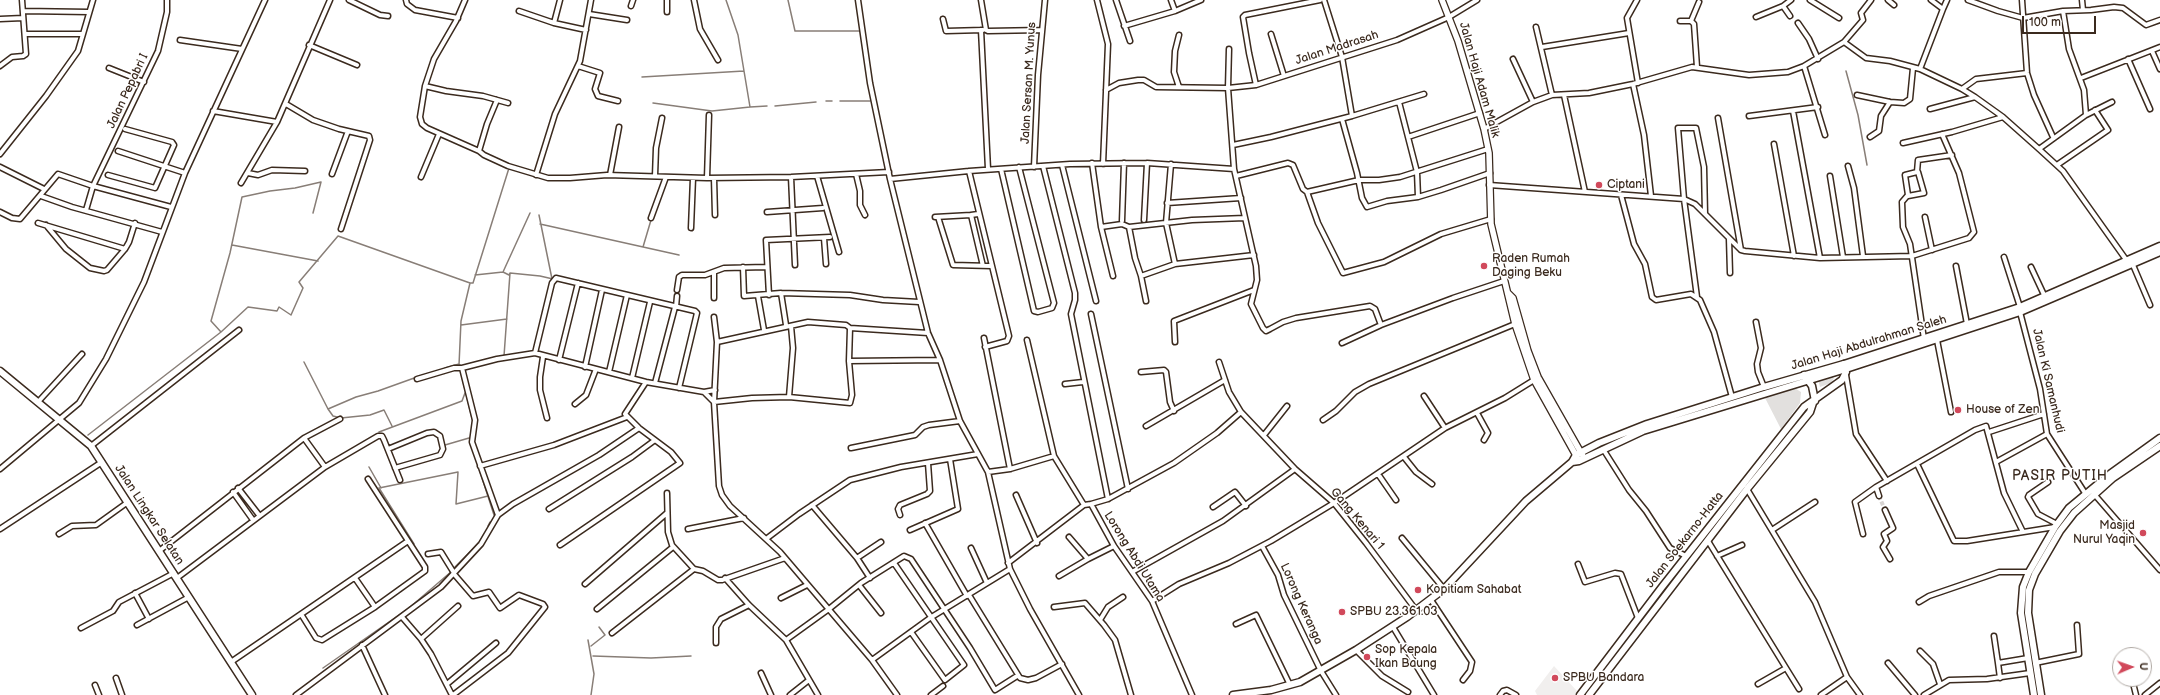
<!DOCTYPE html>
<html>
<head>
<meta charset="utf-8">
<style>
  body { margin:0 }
  #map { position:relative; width:2160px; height:695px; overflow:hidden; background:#fff; font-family:"Balsamiq Sans",sans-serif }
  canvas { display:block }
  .north { position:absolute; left:2112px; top:647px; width:40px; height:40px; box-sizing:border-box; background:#fff; border:1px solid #b1aaa5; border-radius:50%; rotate:88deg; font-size:11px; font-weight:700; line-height:16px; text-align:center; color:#3b2a1e }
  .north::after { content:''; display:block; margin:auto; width:14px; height:18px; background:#d1495b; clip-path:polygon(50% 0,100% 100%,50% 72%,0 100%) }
  .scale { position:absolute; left:2022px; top:16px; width:74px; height:18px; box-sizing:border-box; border:2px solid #3b2a1e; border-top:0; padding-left:5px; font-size:12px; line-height:14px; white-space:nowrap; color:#3b2a1e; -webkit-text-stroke:3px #fff; paint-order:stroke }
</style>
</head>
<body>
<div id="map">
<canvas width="2160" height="695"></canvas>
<div class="north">U</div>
<div class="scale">100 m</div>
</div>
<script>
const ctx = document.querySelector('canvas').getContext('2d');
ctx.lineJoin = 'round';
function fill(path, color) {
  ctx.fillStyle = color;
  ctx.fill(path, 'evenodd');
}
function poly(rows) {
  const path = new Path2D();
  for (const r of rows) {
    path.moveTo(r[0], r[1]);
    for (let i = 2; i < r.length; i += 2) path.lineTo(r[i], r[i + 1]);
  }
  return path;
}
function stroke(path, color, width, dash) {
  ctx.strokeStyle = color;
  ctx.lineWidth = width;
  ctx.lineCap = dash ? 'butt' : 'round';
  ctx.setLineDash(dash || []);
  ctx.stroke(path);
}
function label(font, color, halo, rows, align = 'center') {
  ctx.font = font + ' "Balsamiq Sans",sans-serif';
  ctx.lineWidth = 3;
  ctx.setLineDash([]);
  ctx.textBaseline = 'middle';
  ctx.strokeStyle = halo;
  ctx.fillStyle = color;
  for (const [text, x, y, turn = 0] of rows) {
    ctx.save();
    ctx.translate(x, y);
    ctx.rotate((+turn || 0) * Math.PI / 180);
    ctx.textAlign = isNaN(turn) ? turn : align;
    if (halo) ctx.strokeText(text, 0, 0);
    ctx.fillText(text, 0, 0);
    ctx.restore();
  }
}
const built = poly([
  [1554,666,1577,691,1575,695,1537,695,1535,691]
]);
const green = poly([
  [1831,376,1834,378,1831,383,1820,387,1818,380],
  [1793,387,1801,392,1800,403,1781,429,1763,394]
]);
const stream = poly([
  [726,0,738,35,744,71],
  [788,0,795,31,859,31],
  [1846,71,1858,115,1867,165],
  [642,77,744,71,750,107,767,106],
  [826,101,832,101],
  [840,101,870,101],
  [653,103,712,111,750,107],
  [775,106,816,102],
  [313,213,321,182,295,188,270,191,242,197,230,253,211,321,221,332,248,307,277,311,279,307,291,315,303,288,299,282,338,236,470,283],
  [539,215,552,279],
  [540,224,679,255],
  [232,245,318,261],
  [643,247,651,220],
  [503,272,530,213],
  [475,275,503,272,509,275,510,273,540,276,553,279],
  [681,310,687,311],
  [461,325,507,319],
  [504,356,510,273],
  [304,362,328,409,356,397,378,391,417,377],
  [469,364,496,357],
  [459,365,461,321,470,283,473,283,509,168],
  [445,368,459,364,462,367],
  [461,373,473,422,470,441],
  [328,409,333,416,341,418,370,415,384,410,392,426],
  [379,432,462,401,465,393],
  [88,435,221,332],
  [445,445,469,438],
  [475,456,494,515],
  [369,467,381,488],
  [488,526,490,522],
  [414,544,379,488,458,472,456,504,488,496],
  [455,567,479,543,484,534],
  [588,640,594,674,591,695],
  [591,646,605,635,599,627],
  [593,656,651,658,691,656],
  [323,668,409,608,452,571]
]);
const minorTunnel = poly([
  [1879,496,1885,510]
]);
const minor = poly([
  [349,0,380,15,388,16],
  [406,0,407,4,415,10,458,18],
  [465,0,456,21,434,59,425,86,420,117,422,124,427,128,479,151,484,155,508,166,548,178,570,178,607,175,707,178,791,177,889,172],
  [667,0,667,12],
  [694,0,700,29,718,60],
  [858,0,870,83,890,179,928,333,940,360,960,421,988,472,1010,569,1030,609,1079,695],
  [981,0,986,30,988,31,1042,30],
  [1097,0,1108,44,1103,164],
  [1116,0,1130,41],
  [1171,0,1175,11],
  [1637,0,1627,18,1638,83],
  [1810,0,1839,18],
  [1888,0,1894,5],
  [1931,0,1943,9,1920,69,1962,89,1975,97,2003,117,2039,149,2063,171,2127,261],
  [1968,0,1998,11,2023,18,2063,11,2091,10,2114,7,2123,8,2146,25,2160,20],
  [2022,0,2027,73,2034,95,2053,137],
  [2082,0,2083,10],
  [631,6,633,0],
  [1783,6,1790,16],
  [1943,9,1947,0],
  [23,11,89,12],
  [519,11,554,23,586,30],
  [2063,11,2069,49,2084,90,2086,115],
  [589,14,627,20],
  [1756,17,1783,6,1791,0],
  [0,19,23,18],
  [943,19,946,31,983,30],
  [1680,21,1691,21,1694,24,1697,67],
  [1691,21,1699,2],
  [554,23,560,0],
  [1798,23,1809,39,1818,59],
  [1124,26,1175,11,1201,0],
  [1536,27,1552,95],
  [981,30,988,169],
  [26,34,82,34],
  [1271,34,1284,76],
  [1179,35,1175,51,1174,72,1179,87],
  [180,40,242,49],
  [1844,42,1866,58,1890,61,1920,69],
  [309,45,357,65],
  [1542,47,1629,33],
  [1229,49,1228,88,1234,169,1256,266,1257,280,1251,304,1263,328,1266,331,1270,329,1283,322,1296,318,1370,306,1375,309,1381,325],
  [2152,51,2160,69],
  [1513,59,1533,102],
  [2128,59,2150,109],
  [0,66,12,57,23,56,26,54,22,0],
  [578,66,600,73,595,89,598,96,618,101],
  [1804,66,1825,135],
  [109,68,144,82],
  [2081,78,2160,47],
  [1633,84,1644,135,1651,196],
  [1256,85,1249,53,1243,17,1245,15,1320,0],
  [425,86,446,91,483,96,508,103],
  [1962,89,1976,79,2027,73],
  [1106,90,1119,83,1138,80,1144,80,1156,87,1228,88,1256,85,1397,40,1449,17,1477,0],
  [1564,95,1585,192],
  [1857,95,1890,102,1904,103,1910,99,1913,68],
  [1399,102,1417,172,1418,197],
  [286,104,313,120,339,129,369,136,370,140,341,229],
  [1930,109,1975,97],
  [213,111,277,122],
  [1793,111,1820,258],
  [1352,116,1424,94],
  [1749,116,1818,107],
  [1718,118,1741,250],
  [1342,119,1357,173,1362,198,1367,207,1387,201,1418,197,1441,190,1490,173],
  [1484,129,1533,102,1552,95,1589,93,1633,84,1692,67,1749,75,1788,72,1804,66,1844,42,1863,20,1861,13,1871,0],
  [1408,137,1480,113],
  [1870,137,1879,131,1881,116,1890,102],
  [1903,143,1952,132,2003,117],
  [1774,144,1794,256],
  [1233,145,1271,137,1352,116,1342,57,1324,0],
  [2039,149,2086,115,2112,102],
  [118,151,185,173],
  [479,151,487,124,497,100],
  [0,154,46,96,78,51,93,0],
  [1092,163,1101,227,1113,276],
  [1171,164,1166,223,1175,264,1254,255],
  [1062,165,1096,301],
  [2057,165,2108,130,2095,110],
  [1043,166,1075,293,1075,300,1071,314,1108,499],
  [1848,166,1854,188,1863,256],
  [0,167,44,189],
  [1034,167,1038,75,1045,0],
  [1001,169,1034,311,1038,312,1052,308,1054,303,1019,167],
  [969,171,1009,336,1007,341,985,347],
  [248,173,258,175,272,170,305,171],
  [332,174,348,131],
  [856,174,860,191,860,205,865,215],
  [108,175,155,188,174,145,172,142,125,129],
  [536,175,555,114,580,61,591,0],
  [610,175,619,127],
  [655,176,656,148,662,118],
  [817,176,839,252],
  [1236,176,1288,163,1293,165,1303,189,1307,192,1359,180,1379,180,1400,177,1488,149],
  [1830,176,1843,257],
  [421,177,439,134],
  [791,177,795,265],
  [707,178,709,115],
  [714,178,715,215],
  [890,179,969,171,1070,164,1147,163,1234,169],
  [241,183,277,122,330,0],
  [1489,185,1684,199,1695,204,1741,250,1745,251,1820,258,1912,256,1969,238,1974,232,1959,173,1942,134],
  [1307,192,1318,223,1343,273,1384,262,1441,234,1491,219],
  [1621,195,1634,244,1645,264,1652,297,1656,300,1691,294,1700,300,1714,332,1732,397],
  [41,196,72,207,162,232],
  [1908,196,1924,193,1918,172],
  [1167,203,1241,198],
  [86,210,93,186,158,51,167,12,167,0],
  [0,212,12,218,20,219,58,174,93,186,171,207],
  [767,212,823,208],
  [978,214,971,215,983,266],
  [935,217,971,215],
  [938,217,953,265,991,266],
  [1925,217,1932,250],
  [651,218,666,177],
  [1144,220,1147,163],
  [1122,221,1124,163],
  [38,223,125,249],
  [46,225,66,249,90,268,104,271,107,270,125,249,129,242,135,223],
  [1101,227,1122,224,1129,227,1192,220,1245,218],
  [1129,227,1135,258,1141,276,1175,264],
  [691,228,693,178],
  [824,238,826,264],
  [1729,239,1730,273],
  [2004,257,2020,307],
  [2133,265,2150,305],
  [1956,266,1967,324],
  [743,267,744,296,781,293,786,325],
  [2031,267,2045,297],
  [714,273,714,298],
  [1141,276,1146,301],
  [677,290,679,277,682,275,705,275,724,268,766,267],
  [781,293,850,295,883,300,919,302],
  [769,295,766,240,830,237],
  [758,296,764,330],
  [1697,297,1684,199,1678,128,1696,128,1704,167,1705,214],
  [676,307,677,296],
  [2020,312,2040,389,2047,434,2085,493],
  [1091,314,1128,489],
  [714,317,717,342,714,402,752,398,789,397,850,403,852,395,849,361,940,360],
  [1756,322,1761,348,1757,364,1758,372,1764,387],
  [984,338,1010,469],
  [1924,339,1910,244,1903,227,1902,202,1908,195,1905,175,1917,172,1918,160,1952,155],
  [1027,340,1054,456,1084,505,1091,504],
  [1937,340,1951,412],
  [717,342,808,322,846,325,850,328,928,333],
  [1175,342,1174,321,1254,290],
  [1342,343,1381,325,1453,298,1504,281],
  [535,353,552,283,556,278,695,311,697,313,679,388],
  [543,357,540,377,540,390,547,418],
  [559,360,578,283],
  [849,361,850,328],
  [1219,362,1229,392,1241,412,1295,469,1334,503,1366,543,1416,610],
  [585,367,602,290],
  [462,368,497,359,535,353,646,382,704,392,714,402,719,486,722,495,730,506,780,552,872,660,897,695],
  [609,372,627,295],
  [1141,372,1164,370,1166,372,1170,402,1174,411],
  [1846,375,1856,434,1887,481],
  [632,378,650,302],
  [417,379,454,368,462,368,475,420,472,442,498,515],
  [655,383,675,307],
  [1065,384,1083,382],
  [704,392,715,390],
  [1424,396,1445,428],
  [789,397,793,348,791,326],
  [38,402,82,354],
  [575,404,586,395,596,369],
  [1477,413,1488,433,1484,440],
  [1323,420,1336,411,1355,392,1369,384,1515,324],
  [1146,426,1225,380],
  [1989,432,2044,414],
  [1264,435,1287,406],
  [304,438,325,467],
  [91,446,239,330],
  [851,448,915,435,923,427,929,425,960,421],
  [388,449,427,433,434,432,440,436,443,449,440,455,395,468],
  [1603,449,1629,490,1646,511,1670,548,1686,556],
  [1404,457,1416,472,1432,484],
  [1996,462,2047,434],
  [1917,464,1954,541,1967,541,2055,527],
  [480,466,554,445,627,417],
  [0,469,79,403,106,359,144,282,185,173,265,0],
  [988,472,1010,469,1054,456],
  [1378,474,1396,500],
  [2048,482,2029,495,2028,497,2038,514,2057,524],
  [238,488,259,515],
  [1747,489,1815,602,1847,677,1860,695],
  [233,492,253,520],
  [667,493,668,532,672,545,694,569,703,571,718,580,722,580,785,558],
  [2094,494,2160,570],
  [1016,495,1037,543],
  [1879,496,1876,487,1975,430,1986,426,2004,493,2023,532],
  [812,505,857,558,870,578],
  [1213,507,1235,492,1246,506],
  [549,509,632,457,655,440],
  [1885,510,1893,528,1884,534,1887,541,1883,547,1890,559],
  [900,515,898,509,900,505,927,494,930,491,928,463],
  [925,523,967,596],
  [0,529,102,462],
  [688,529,744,518],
  [910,530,958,509,950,459],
  [1772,530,1815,502],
  [59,534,72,526,96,525,128,502],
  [1863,534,1855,502,1876,487],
  [1069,537,1088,559,1114,546],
  [1402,538,1444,589],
  [766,539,799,514,850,480,901,467,978,454],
  [1708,541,1786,668,1758,684],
  [560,545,680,463,671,452,639,428,625,414,646,382],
  [1262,546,1278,575,1284,595,1321,671,1336,695],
  [971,548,987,583],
  [159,551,304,438,340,419],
  [428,554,441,552,454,573],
  [1717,556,1742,545],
  [857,558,881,542],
  [894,563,964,665,945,680,911,632],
  [1008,563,1084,505],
  [1578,564,1585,582,1615,573,1621,574,1638,618],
  [1132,572,1223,521,1295,469],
  [1059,576,1088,559],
  [177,578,325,467,378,436,382,436,384,440,400,480],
  [355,578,375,607],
  [725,578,749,605,786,640,818,695],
  [585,584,667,513],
  [859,585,881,613],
  [135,593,149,619],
  [969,595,1020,678,1028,680,1036,678,1062,664],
  [781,598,807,585],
  [1431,600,1472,662,1470,671,1463,680],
  [1152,601,1179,584,1229,563,1271,541,1334,503,1445,428,1505,398,1534,380],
  [1919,602,1929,596,1999,572,2029,572],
  [1054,607,1085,603,1104,625,1115,640,1131,695],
  [597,609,673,547],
  [301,614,316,638,322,640,375,607,425,571,425,567,368,479],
  [402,617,421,639,431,654,452,695],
  [1100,620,1108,607,1123,597],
  [1236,624,1256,615,1290,685],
  [137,625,189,597],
  [1393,627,1434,695],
  [81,628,113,611,119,602,174,573],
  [612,633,694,569],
  [1994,636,1998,663,2028,658],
  [421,639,458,606],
  [786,640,829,609,861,583,904,556,911,559,970,648,995,690,1017,676],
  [716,643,716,627,721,619,749,605],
  [362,645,385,695],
  [1356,650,1382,676,1408,692],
  [1920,651,1933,664,1940,684],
  [872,660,930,618,1010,569],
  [231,662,408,541],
  [1888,663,1915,695],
  [1998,663,2000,678],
  [2035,663,2079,654,2077,625],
  [1786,668,1799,689],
  [761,673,771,695],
  [116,678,122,695],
  [2132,679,2136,695],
  [447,684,496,643],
  [95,685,99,695],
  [296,695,441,587,481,544,498,515,513,504,599,455,639,428],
  [453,695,508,653,545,607,543,604,519,595,500,608,489,592,473,596,454,574],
  [790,695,809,680],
  [931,695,943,686],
  [1192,695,1152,601,1114,546,1091,504,1108,499,1174,463,1217,433,1241,412],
  [1500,695,1503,691,1507,690,1516,695],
  [1821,695,1847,677],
  [1924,695,1949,680,1987,679,2030,673],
  [2145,695,2160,683]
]);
const secondary = poly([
  [1442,0,1458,41,1484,129,1489,153,1491,224,1515,324,1534,380,1578,459],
  [1508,293,1513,298,1528,351,1538,377,1584,458]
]);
const primary = poly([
  [1572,462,1579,461,1643,431,1846,369],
  [1233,695,1271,690,1300,682,1356,650,1407,617,1444,589,1526,501,1572,462,1576,455,1599,443,1647,424,1764,387,1844,364]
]);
const trunk = poly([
  [1846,369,2020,312,2160,252],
  [0,371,91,446,252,695],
  [1804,375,1812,386,1815,401],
  [1580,695,1662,587,1804,407,1842,380,1846,372,1844,364,2020,307,2160,246],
  [1589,695,1747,489,1810,412,1813,403],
  [2034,695,2021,613,2023,587,2029,572,2055,527,2069,508,2110,474,2160,438],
  [2041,695,2028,613,2029,590,2035,574,2060,531,2074,513,2113,478,2160,446]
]);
const markers = [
  [1599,185,4,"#d1495b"],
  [1484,266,4,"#d1495b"],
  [1958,410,4,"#d1495b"],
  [2143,533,4,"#d1495b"],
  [1418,590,4,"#d1495b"],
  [1342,612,4,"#d1495b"],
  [1367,657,4,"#d1495b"],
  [1555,678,4,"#d1495b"]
];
const streetNames = [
  ["Jalan Madrasah",1337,48,-18],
  ["Jalan Haji Adam Malik",1479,80,74],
  ["Jalan Sersan M. Yunus",1029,83,-87],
  ["Jalan Pepabri I",128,91,-65],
  ["Jalan Haji Abdulrahman Saleh",1869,343,-17],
  ["Jalan Ki Samanhudi",2048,381,77],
  ["Jalan Lingkar Selatan",149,515,57],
  ["Gang Kenari 1",1357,519,50],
  ["Jalan Soekarno-Hatta",1685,540,-52],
  ["Lorong Abdi Utama",1134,557,58],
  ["Lorong Keranga",1301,604,66]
];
const poiNames = [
  ["Ciptani",1607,185],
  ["Raden Rumah",1492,259],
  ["Daging Beku",1492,273],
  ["House of Zen",1966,410],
  ["Masjid",2135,526,"right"],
  ["Nurul Yaqin",2135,540,"right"],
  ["Kopitiam Sahabat",1426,590],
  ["SPBU 23.361.03",1350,612],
  ["Sop Kepala",1375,650],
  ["Ikan Baung",1375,664],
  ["SPBU Bandara",1563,678]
];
const quarterNames = [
  ["PASIR PUTIH",2060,476]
];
fill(built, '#f1efee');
fill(green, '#e2e0de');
stroke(stream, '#887e77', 1.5);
stroke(minorTunnel, '#d8d4d2', 4, [4, 2]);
stroke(minor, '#3b2a1e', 7);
stroke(secondary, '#3b2a1e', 8);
stroke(primary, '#3b2a1e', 9);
stroke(trunk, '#3b2a1e', 9);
stroke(minor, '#fff', 4);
stroke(secondary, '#fff', 5.5);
stroke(primary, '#fff', 6);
stroke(trunk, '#fff', 6);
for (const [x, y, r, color] of markers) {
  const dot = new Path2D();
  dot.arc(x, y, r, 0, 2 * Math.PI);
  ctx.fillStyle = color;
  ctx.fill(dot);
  stroke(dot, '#fff', 1.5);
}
label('12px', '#3b2a1e', '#fff', streetNames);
label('12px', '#3b2a1e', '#fff', poiNames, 'left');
ctx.letterSpacing = '1px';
label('14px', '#3b2a1e', '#fff', quarterNames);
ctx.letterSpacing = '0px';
</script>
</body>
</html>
